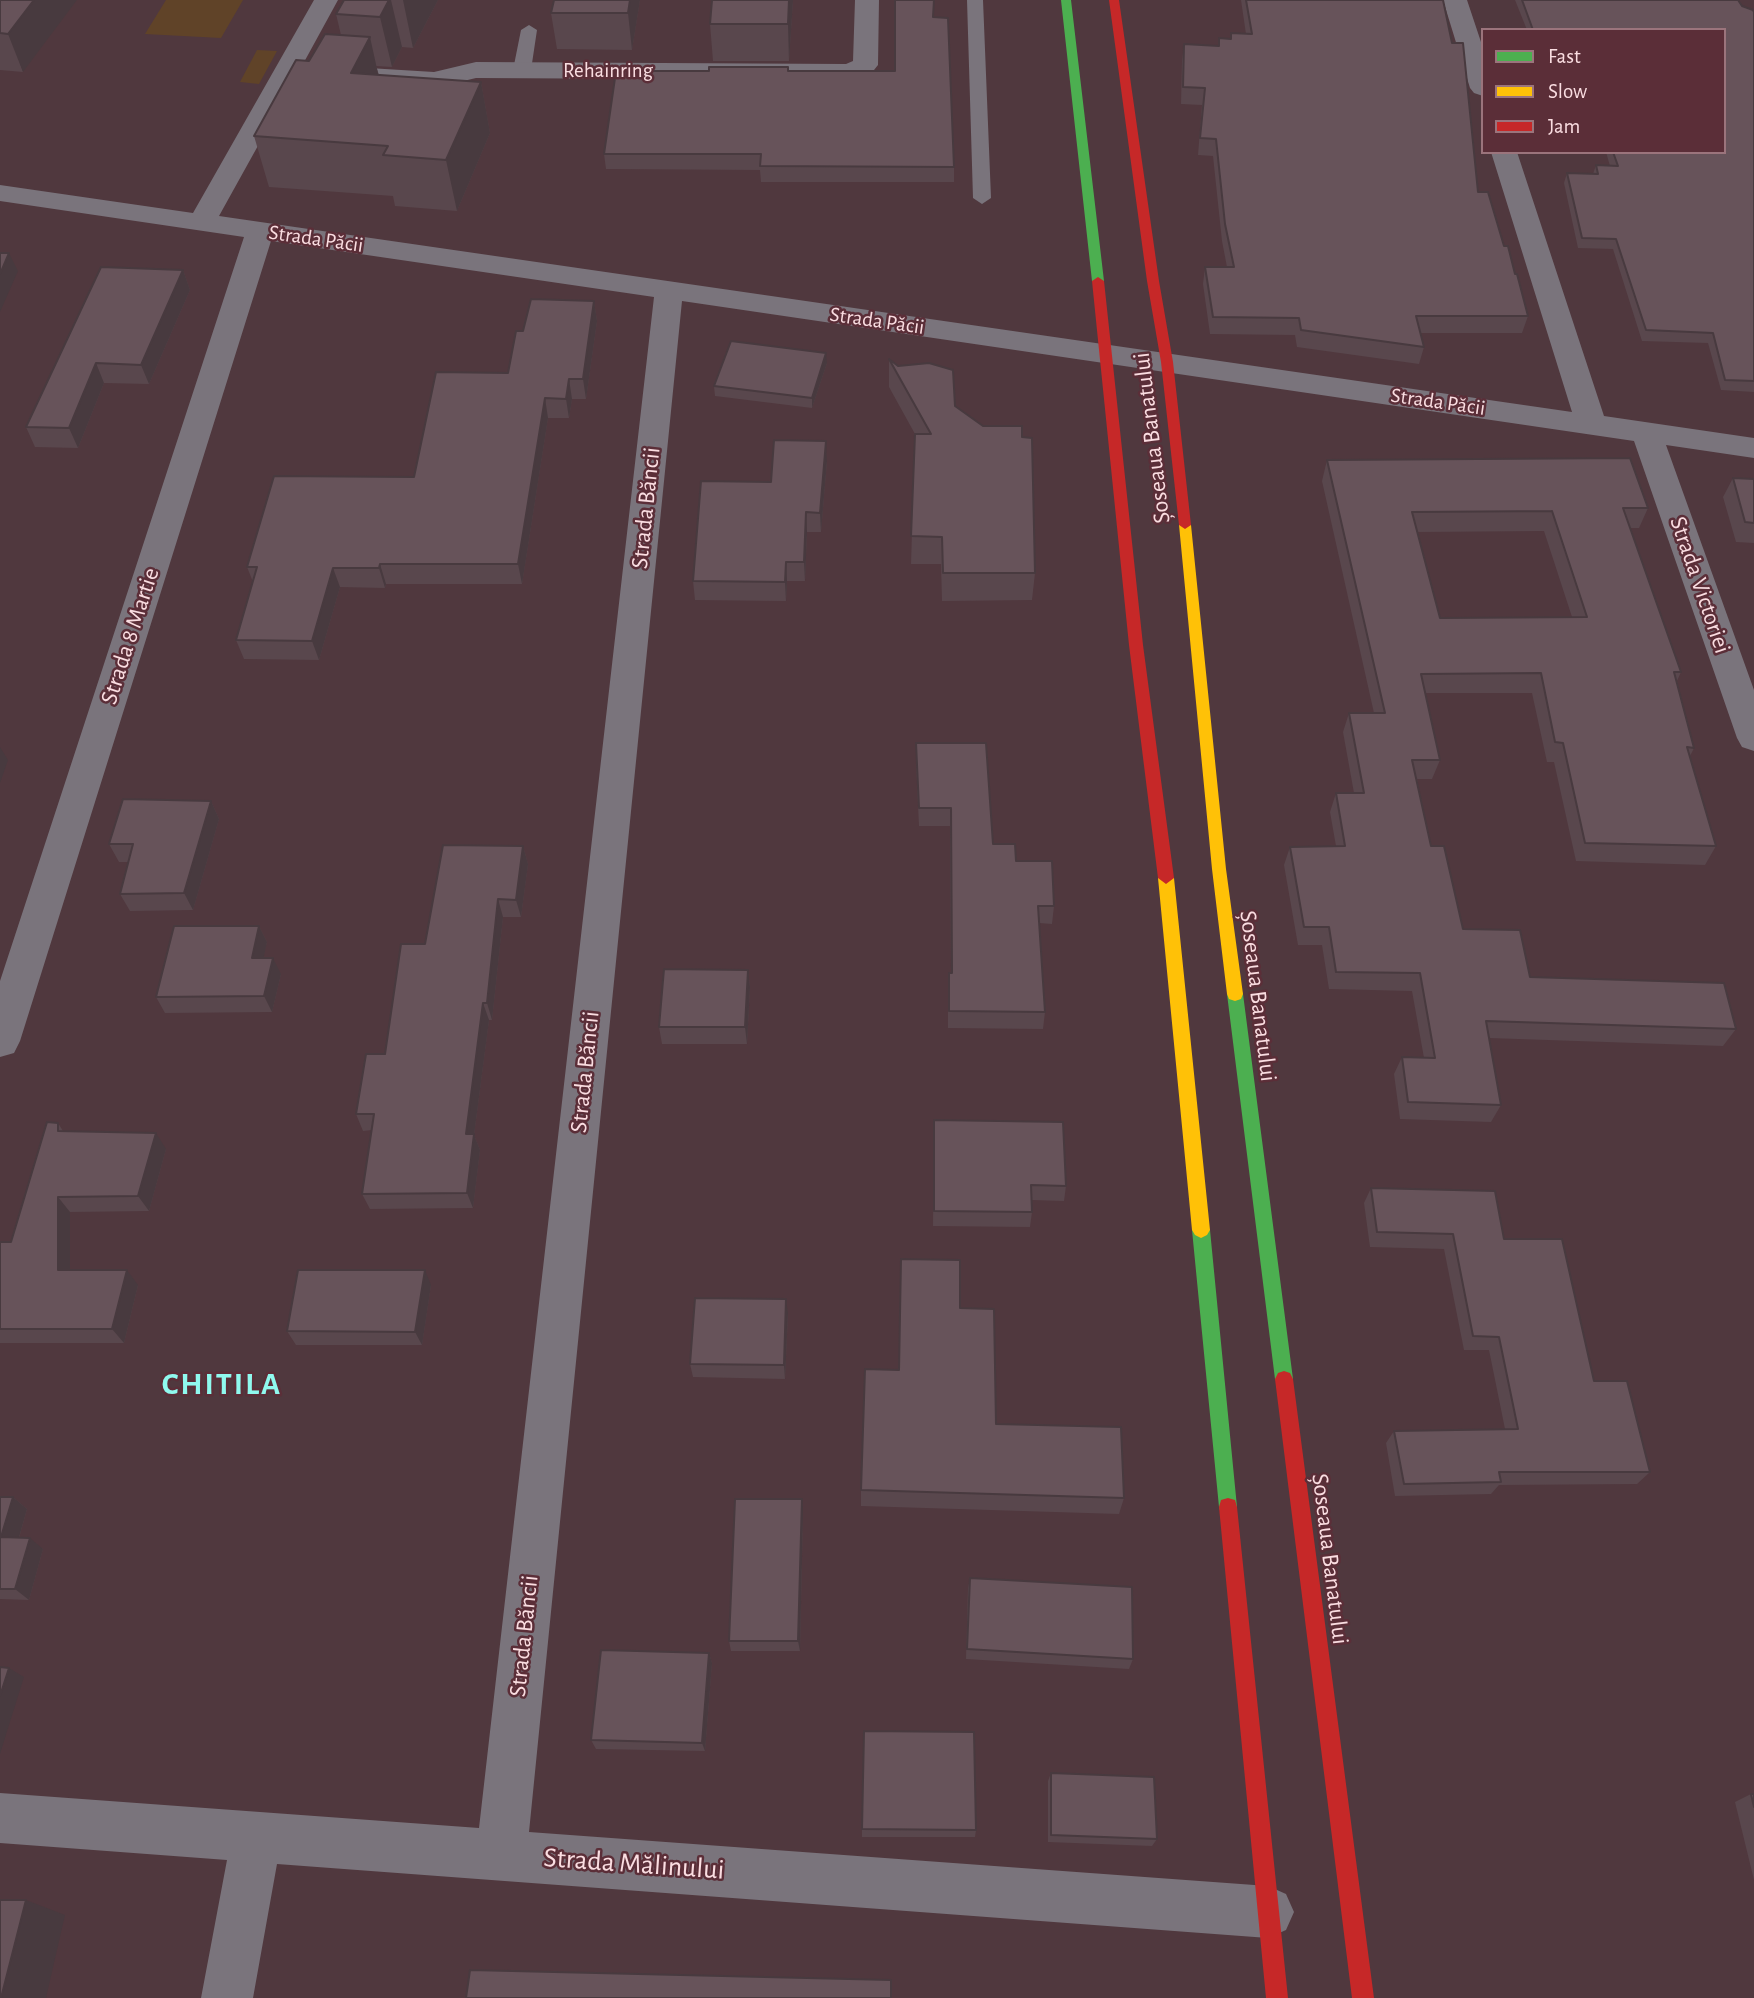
<!DOCTYPE html>
<html>
<head>
<meta charset="utf-8">
<style>
  body { margin:0 }
  #map { position:relative; width:1754px; height:1998px; overflow:hidden; background:#50383e; font-family:"Alegreya Sans",sans-serif }
  canvas { display:block }
  .legend { position:absolute; left:1481px; top:28px; width:245px; height:126px; box-sizing:border-box; background:#5b2e38; border:2px solid #9b747c; margin:0; padding:9px 12px; list-style:none; font-size:21px; color:#fadde1 }
  .legend li { display:flex; align-items:center; gap:14px; height:35px }
  .legend b { width:35px; border:2px solid #9b747c }
</style>
</head>
<body>
<div id="map">
<canvas width="1754" height="1998"></canvas>
<ul class="legend">
<li><b style="height:9px;background:#4caf50"></b>Fast</li>
<li><b style="height:9px;background:#ffc107"></b>Slow</li>
<li><b style="height:9px;background:#c62828"></b>Jam</li>
</ul>
</div>
<script>
const ctx = document.querySelector('canvas').getContext('2d');
ctx.lineJoin = 'round';
function fill(path, color) {
  ctx.fillStyle = color;
  ctx.fill(path, 'evenodd');
}
function poly(rows) {
  const path = new Path2D();
  for (const r of rows) {
    path.moveTo(r[0], r[1]);
    for (let i = 2; i < r.length; i += 2) path.lineTo(r[i], r[i + 1]);
  }
  return path;
}
function stroke(path, color, width, dash) {
  ctx.strokeStyle = color;
  ctx.lineWidth = width;
  ctx.lineCap = dash ? 'butt' : 'round';
  ctx.setLineDash(dash || []);
  ctx.stroke(path);
}
function label(font, color, halo, rows, align = 'center') {
  ctx.font = font + ' "Alegreya Sans",sans-serif';
  ctx.lineWidth = 5;
  ctx.setLineDash([]);
  ctx.textBaseline = 'middle';
  ctx.strokeStyle = halo;
  ctx.fillStyle = color;
  for (const [text, x, y, turn = 0] of rows) {
    ctx.save();
    ctx.translate(x, y);
    ctx.rotate((+turn || 0) * Math.PI / 180);
    ctx.textAlign = isNaN(turn) ? turn : align;
    if (halo) ctx.strokeText(text, 0, 0);
    ctx.fillText(text, 0, 0);
    ctx.restore();
  }
}
const green = poly([
  [166,0,243,0,221,38,145,34],
  [257,50,277,51,259,84,240,82]
]);
const lane = poly([
  [967,0,983,0,991,198,982,204,973,198,967,0],
  [529,25,537,30,531,70,522,75,513,70,521,30,529,25]
]);
const street = poly([
  [314,0,338,0,303,64,434,72,476,62,846,64,853,61,855,0,879,0,878,65,874,70,850,80,476,78,434,88,295,79,219,216,1572,412,1491,152,1517,152,1604,416,1754,438,1754,458,1666,445,1754,690,1754,751,1742,747,1737,738,1634,441,682,301,529,1832,1268,1886,1286,1894,1294,1912,1286,1930,1268,1938,277,1864,253,1998,201,1998,227,1860,0,1843,0,1793,479,1828,654,297,271,241,20,1041,14,1053,0,1057,0,981,244,237,0,201,0,185,193,213,314,0],
  [1443,0,1467,0,1483,48,1483,96,1474,93,1470,88,1443,0]
]);
const fast = poly([
  [1061,0,1071,0,1104,281,1098,285,1092,281,1061,0],
  [1235,987,1241,989,1243,994,1293,1379,1290,1385,1284,1387,1278,1385,1275,1379,1227,994,1229,989,1235,987],
  [1201,1222,1207,1225,1210,1230,1237,1507,1235,1514,1228,1516,1221,1514,1219,1507,1192,1230,1195,1225,1201,1222]
]);
const slow = poly([
  [1185,521,1191,525,1226,869,1243,994,1241,999,1235,1001,1229,999,1227,994,1212,869,1179,525,1185,521],
  [1166,872,1174,878,1210,1230,1207,1235,1201,1238,1195,1235,1192,1230,1158,878,1166,872]
]);
const jam = poly([
  [1109,0,1119,0,1159,281,1173,362,1191,525,1185,529,1179,525,1161,362,1147,281,1109,0],
  [1098,277,1104,281,1143,645,1174,878,1166,884,1158,878,1129,645,1092,281,1098,277],
  [1284,1371,1290,1373,1293,1379,1374,1998,1352,1998,1275,1379,1278,1373,1284,1371],
  [1228,1498,1235,1500,1237,1507,1288,1998,1266,1998,1219,1507,1221,1500,1228,1498]
]);
const wall = poly([
  [0,0,23,72,0,70],
  [344,0,438,0,413,48,402,47,392,67,376,66,379,75,481,82,490,133,457,211,395,206,393,196,269,187,254,136,309,61,341,35,336,14],
  [554,0,640,0,632,50,557,49,551,13],
  [712,0,793,0,789,61,713,61,710,24],
  [1241,0,1443,0,1478,192,1504,246,1515,274,1528,316,1522,333,1420,333,1424,347,1419,364,1297,347,1295,335,1210,334,1203,284,1205,267,1227,267,1222,241,1213,156,1198,155,1202,105,1181,104,1182,61,1184,44,1218,46,1219,38,1230,39,1231,33,1246,34],
  [1515,0,1738,0,1742,6,1754,12,1754,392,1721,390,1708,343,1642,341,1613,249,1578,248,1564,183,1567,173,1593,174,1596,165,1610,166,1606,152,1724,152,1724,30,1527,30],
  [933,17,954,167,954,182,761,182,760,170,606,169,604,154,788,71,895,71],
  [183,270,190,290,149,384,104,383,78,448,35,447,26,427],
  [594,301,597,321,586,399,572,399,569,418,548,418,522,584,386,584,385,588,340,587,319,660,244,659,236,640,253,582,247,567,414,477,508,373,523,331],
  [889,359,955,406,1035,573,1032,600,942,601,941,564,911,564,915,434,889,387],
  [827,363,812,408,715,396,714,386],
  [1327,460,1648,508,1639,528,1630,528,1681,672,1677,681,1694,748,1690,756,1716,846,1705,865,1576,861,1554,762,1547,762,1532,693,1425,693,1440,760,1432,779,1417,779,1431,846,1463,929,1530,977,1736,1029,1723,1046,1489,1038,1501,1105,1491,1122,1400,1119,1394,1074,1402,1057,1424,1058,1412,991,1329,989,1322,945,1298,945,1284,865,1290,847,1336,846,1330,812,1336,793,1354,793,1343,732,1349,713,1374,713,1322,481],
  [1544,531,1572,617,1440,618,1418,532],
  [827,461,821,532,807,532,805,581,787,581,786,601,695,600,693,581,771,482],
  [1733,478,1754,479,1754,543,1736,542,1723,497],
  [916,743,993,844,1016,861,1054,906,1052,924,1039,923,1045,1012,1043,1029,948,1028,948,990,949,973,951,973,950,826,919,826,916,762],
  [211,801,219,819,193,910,130,911,120,894,128,862,119,862,109,844],
  [523,846,528,864,521,917,503,917,492,1020,489,1020,474,1135,480,1150,473,1208,370,1209,362,1194,372,1130,363,1131,356,1114,385,1054,425,944],
  [259,926,267,942,263,958,281,974,272,1012,165,1013,156,997],
  [748,970,750,987,747,1044,662,1044,659,1027],
  [934,1120,1066,1186,1064,1201,1032,1200,1032,1212,1030,1227,933,1226],
  [58,1123,63,1131,166,1149,149,1211,70,1212,70,1270,138,1285,124,1343,0,1343,0,1242,11,1242],
  [1371,1188,1504,1239,1650,1472,1637,1484,1499,1485,1491,1494,1395,1496,1386,1443,1394,1431,1505,1429,1489,1350,1464,1350,1444,1249,1370,1247,1364,1203],
  [431,1285,422,1345,296,1345,287,1331],
  [960,1308,996,1424,1124,1498,1119,1514,861,1506,861,1490],
  [788,1313,785,1379,693,1377,690,1364],
  [0,1497,13,1497,27,1509,19,1538,43,1549,29,1600,0,1599],
  [803,1511,800,1651,731,1651,729,1641],
  [970,1578,1133,1659,1129,1669,966,1659,968,1588],
  [709,1653,712,1663,705,1751,596,1749,591,1740],
  [1051,1773,1157,1839,1152,1846,1048,1842,1048,1781],
  [1751,1794,1754,1794,1754,1880,1735,1802],
  [862,1829,976,1830,975,1837,862,1837]
]);
const shadedWall = poly([
  [34,0,77,0,23,72,8,34],
  [389,0,391,0,402,47,392,67,380,17],
  [403,0,438,0,413,48],
  [630,0,640,0,632,50,628,13],
  [789,0,793,0,789,61,788,24],
  [370,37,381,87,351,73],
  [481,82,490,133,457,211,446,160],
  [9,253,18,271,0,312,0,274],
  [183,270,190,290,149,384,141,365],
  [594,301,597,321,586,399,583,379],
  [826,353,827,363,812,408,812,398],
  [96,363,104,383,78,448,69,428],
  [569,379,572,399,569,418,566,399],
  [545,398,548,418,522,584,518,564],
  [826,441,827,461,821,532,820,513],
  [806,512,807,532,805,581,804,562],
  [786,562,787,581,786,601,785,582],
  [380,564,386,584,385,588,379,568],
  [333,568,340,587,319,660,312,641],
  [0,747,8,760,0,783],
  [211,801,219,819,193,910,184,893],
  [523,846,528,864,521,917,516,900],
  [498,899,503,917,492,1020,487,1003],
  [259,926,267,942,260,974,252,958],
  [273,958,281,974,272,1012,264,996],
  [748,970,750,987,747,1044,745,1027],
  [483,1003,489,1020,474,1135,480,1150,473,1208,467,1193,466,1134],
  [156,1133,166,1149,149,1211,138,1196],
  [58,1197,70,1212,70,1284,58,1270],
  [127,1270,138,1285,124,1343,112,1329],
  [425,1270,431,1285,422,1345,415,1332],
  [786,1299,788,1313,785,1379,784,1365],
  [13,1497,27,1509,16,1548,1,1537],
  [802,1499,803,1511,800,1651,798,1641],
  [30,1538,43,1549,29,1600,15,1589],
  [709,1653,712,1663,705,1751,702,1743],
  [9,1668,24,1677,0,1754,0,1696],
  [26,1900,65,1915,46,1998,1,1998]
]);
const building = poly([
  [0,0,34,0,8,34,0,33,0,0],
  [344,0,389,0,380,17,336,14,344,0],
  [554,0,630,0,628,13,551,13,554,0],
  [712,0,789,0,788,24,710,24,712,0],
  [895,0,934,0,933,17,948,18,954,167,760,166,761,154,604,154,616,71,709,71,709,67,788,67,788,71,895,71,895,0],
  [1246,0,1443,0,1452,43,1463,43,1478,192,1488,192,1504,246,1508,246,1515,274,1517,274,1528,316,1416,316,1424,347,1301,330,1299,318,1213,317,1205,267,1234,267,1225,224,1216,139,1200,138,1205,88,1183,87,1184,44,1219,46,1219,38,1231,39,1231,33,1252,34,1246,0],
  [1522,0,1738,0,1742,6,1753,10,1754,12,1754,381,1725,380,1713,333,1646,330,1616,239,1582,238,1567,173,1598,174,1596,165,1618,166,1613,152,1724,152,1724,30,1533,30,1522,0],
  [325,34,370,37,351,73,481,82,446,160,383,155,388,146,254,136,296,60,309,61,325,34],
  [0,253,9,253,0,274,0,253],
  [101,267,183,270,141,365,96,363,69,428,26,427,101,267],
  [531,299,594,301,583,379,569,379,566,399,545,398,518,564,380,564,379,568,333,568,312,641,236,640,257,567,247,567,274,476,414,477,436,372,508,373,516,331,523,331,531,299],
  [731,341,826,353,812,398,714,386,731,341],
  [889,359,898,366,929,363,953,370,955,406,983,426,1022,426,1022,437,1032,438,1035,573,943,573,942,537,911,536,915,434,931,434,889,359],
  [774,440,826,441,820,513,806,512,804,562,786,562,785,582,693,581,701,481,771,482,774,440],
  [1630,458,1648,508,1623,508,1681,672,1674,672,1694,748,1687,747,1716,846,1585,843,1563,743,1555,742,1541,673,1421,674,1440,760,1412,760,1431,846,1444,846,1463,929,1520,930,1530,977,1724,983,1736,1029,1486,1021,1501,1105,1408,1102,1402,1057,1435,1058,1420,973,1336,972,1329,927,1304,927,1290,847,1345,846,1336,793,1364,793,1349,713,1385,713,1327,460,1630,458],
  [1552,511,1587,617,1440,618,1412,512,1552,511],
  [1733,478,1754,479,1754,523,1745,522,1733,478],
  [916,743,986,743,993,844,1015,844,1016,861,1052,861,1054,906,1038,906,1045,1012,949,1011,949,973,952,973,951,808,919,808,916,743],
  [123,799,211,801,184,893,120,894,133,844,109,844,123,799],
  [443,845,523,846,516,900,498,899,487,1003,483,1003,466,1134,474,1134,467,1193,362,1194,374,1114,356,1114,366,1054,385,1054,401,944,425,944,443,845],
  [174,926,259,926,252,958,273,958,264,996,156,997,174,926],
  [664,969,748,970,745,1027,659,1027,664,969],
  [934,1120,1063,1122,1066,1186,1031,1185,1032,1212,934,1211,934,1120],
  [47,1122,58,1123,58,1131,156,1133,138,1196,58,1197,58,1270,127,1270,112,1329,0,1329,0,1242,11,1242,47,1122],
  [1371,1188,1495,1191,1504,1239,1562,1239,1594,1381,1627,1381,1650,1472,1499,1472,1501,1482,1404,1484,1394,1431,1518,1429,1499,1337,1473,1336,1453,1234,1377,1232,1371,1188],
  [901,1259,960,1260,960,1308,994,1309,996,1424,1121,1427,1124,1498,861,1490,865,1369,899,1370,901,1259],
  [298,1270,425,1270,415,1332,287,1331,298,1270],
  [695,1298,786,1299,784,1365,690,1364,695,1298],
  [0,1497,13,1497,1,1537,30,1538,15,1589,0,1589,0,1497],
  [735,1499,802,1499,798,1641,729,1641,735,1499],
  [970,1578,1132,1587,1133,1659,967,1649,970,1578],
  [601,1650,709,1653,702,1743,591,1740,601,1650],
  [0,1667,9,1668,0,1696,0,1667],
  [864,1731,974,1732,976,1830,862,1829,864,1731],
  [1051,1773,1154,1777,1157,1839,1051,1835,1051,1773],
  [1751,1794,1754,1794,1754,1807,1751,1794],
  [0,1900,26,1900,1,1998,0,1998,0,1900],
  [470,1970,891,1980,891,1998,466,1998,470,1970]
]);
const farStreetnames = [
  ["Rehainring",608,71],
  ["Strada Păcii",316,239,8],
  ["Strada Păcii",877,321,8],
  ["Strada Păcii",1438,402,8]
];
const streetNames = [
  ["Șoseaua Banatului",1152,438,-97],
  ["Strada Băncii",646,508,-84],
  ["Strada Victoriei",1700,585,71],
  ["Strada 8 Martie",130,636,-72],
  ["Șoseaua Banatului",1258,996,83],
  ["Strada Băncii",585,1072,-84],
  ["Șoseaua Banatului",1330,1559,83],
  ["Strada Băncii",524,1636,-84]
];
const nearStreetnames = [
  ["Strada Mălinului",634,1864,4]
];
const districtNames = [
  ["CHITILA",222,1384]
];
fill(green, '#604328');
fill(lane, '#7a747c');
fill(street, '#7a747c');
fill(fast, '#4caf50');
fill(slow, '#ffc107');
fill(jam, '#c62828');
fill(wall, '#59474d');
fill(shadedWall, '#483a3f');
fill(building, '#67535a');
stroke(building, '#483a3f', 2);
label('21px', '#fadde1', '#5b2e38', farStreetnames);
label('24px', '#fadde1', '#5b2e38', streetNames);
label('28px', '#fadde1', '#5b2e38', nearStreetnames);
ctx.letterSpacing = '2px';
label('bold 32px', '#8ff9ee', '#5b2e38', districtNames);
ctx.letterSpacing = '0px';
</script>
</body>
</html>
